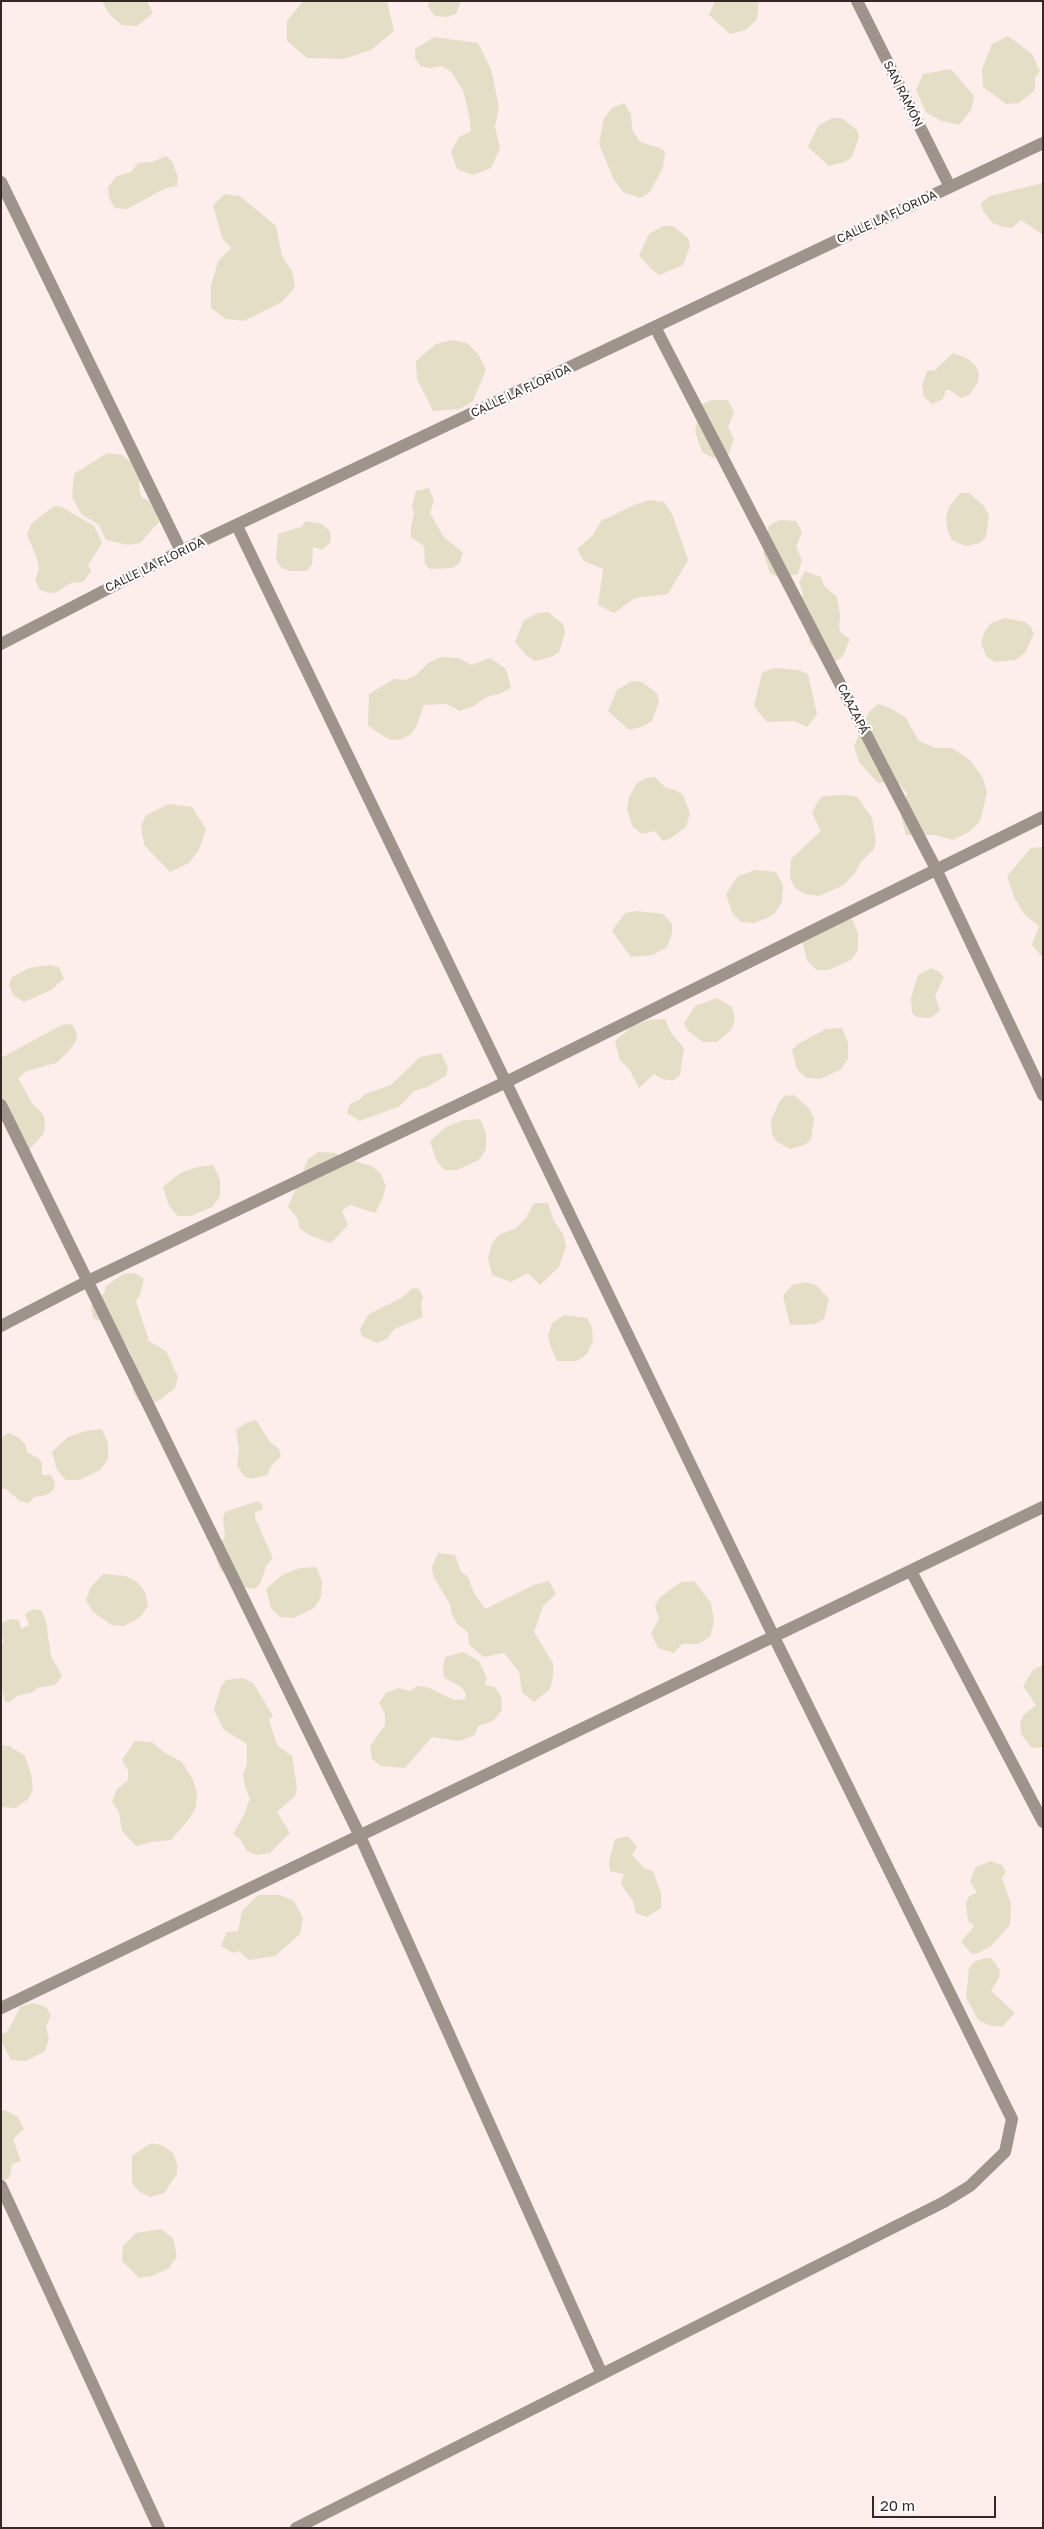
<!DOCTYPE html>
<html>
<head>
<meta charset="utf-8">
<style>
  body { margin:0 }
  #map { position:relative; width:1044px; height:2529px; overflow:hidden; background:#fdeeeb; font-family:"Golos Text",sans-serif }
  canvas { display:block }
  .frame { position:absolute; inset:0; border:2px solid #352725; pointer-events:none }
  .scale { position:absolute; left:872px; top:2496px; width:124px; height:22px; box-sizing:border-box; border:2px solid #352725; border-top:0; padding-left:6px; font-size:15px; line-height:18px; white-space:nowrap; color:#352725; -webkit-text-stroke:4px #fff; paint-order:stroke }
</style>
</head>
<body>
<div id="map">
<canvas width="1044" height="2529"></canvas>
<div class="frame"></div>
<div class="scale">20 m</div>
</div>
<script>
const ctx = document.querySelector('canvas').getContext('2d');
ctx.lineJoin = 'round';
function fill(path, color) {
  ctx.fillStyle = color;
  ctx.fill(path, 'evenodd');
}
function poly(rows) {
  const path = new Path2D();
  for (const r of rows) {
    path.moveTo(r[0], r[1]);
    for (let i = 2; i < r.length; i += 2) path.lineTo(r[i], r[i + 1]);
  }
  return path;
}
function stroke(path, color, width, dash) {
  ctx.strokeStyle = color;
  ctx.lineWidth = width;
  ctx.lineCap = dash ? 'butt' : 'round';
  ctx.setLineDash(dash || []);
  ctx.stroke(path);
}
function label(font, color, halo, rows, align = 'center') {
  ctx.font = font + ' "Golos Text",sans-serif';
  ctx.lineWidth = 4.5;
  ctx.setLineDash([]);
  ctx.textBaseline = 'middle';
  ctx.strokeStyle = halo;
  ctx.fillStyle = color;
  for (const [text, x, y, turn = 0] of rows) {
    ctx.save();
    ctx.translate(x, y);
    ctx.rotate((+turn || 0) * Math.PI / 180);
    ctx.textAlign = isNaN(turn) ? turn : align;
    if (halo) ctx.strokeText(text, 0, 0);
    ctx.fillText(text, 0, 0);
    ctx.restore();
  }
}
const green = poly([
  [86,1,147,1,153,13,137,26,122,25,110,15,102,2],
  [303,1,387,1,394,31,371,50,343,59,307,58,287,41,287,21],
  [429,1,461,1,456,14,447,17,435,16,428,7],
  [715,1,759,1,757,19,746,30,730,34,709,15],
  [1008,36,1032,54,1040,71,1035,78,1035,90,1019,103,1006,104,983,87,982,69,992,44],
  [434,37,478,43,491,69,499,107,495,127,500,148,491,168,473,175,457,169,451,152,459,137,471,131,469,115,463,90,451,72,442,66,430,68,421,66,415,58,415,49],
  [951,69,974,96,971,110,959,125,941,121,926,112,916,90,923,74],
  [624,103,631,114,632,129,640,142,660,148,665,152,663,167,650,192,640,198,623,192,613,178,599,144,604,118,612,108],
  [832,118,842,118,857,130,859,137,852,157,845,162,829,166,808,147,818,126],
  [166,156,172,161,178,177,177,186,166,188,127,209,115,208,109,198,108,187,117,176,131,172,138,163,152,162],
  [1043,183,1043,235,1021,220,1012,228,1003,227,993,223,983,211,981,203,990,196],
  [225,194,240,196,276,226,282,256,292,271,295,287,282,302,244,321,226,319,211,308,211,286,218,261,231,248,222,238,213,205],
  [663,226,673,226,688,238,690,246,683,265,660,275,651,269,639,255,649,234],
  [452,340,467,343,478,354,486,370,473,401,460,409,433,411,417,379,416,361,436,344],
  [953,353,968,359,975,365,979,373,978,382,969,395,961,398,950,390,946,390,943,399,932,404,924,397,922,386,927,371,935,370],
  [712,400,728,400,734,412,728,427,734,439,729,453,713,458,702,452,695,432,700,405],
  [107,453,122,455,132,463,141,474,139,485,141,497,149,501,155,509,159,522,140,543,128,545,106,540,99,525,81,514,72,497,74,474],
  [429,488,434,501,430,513,443,536,463,553,459,564,452,568,430,569,425,564,424,546,411,537,411,526,414,514,412,506,416,491],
  [960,493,969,493,984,506,989,515,986,537,980,543,965,546,952,540,948,532,946,517,949,507],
  [650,500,664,502,672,514,688,560,668,594,635,598,614,613,598,605,603,569,584,561,577,549,592,536,601,521,636,504],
  [54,506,62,507,94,526,102,543,88,565,91,571,83,582,71,583,57,592,49,593,40,590,35,580,39,569,37,559,27,534,32,523],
  [780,520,796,521,802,532,796,547,802,560,798,574,780,578,770,573,763,552,769,525],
  [306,521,322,524,330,531,331,542,322,550,313,547,312,565,306,571,289,571,281,567,276,560,278,534,301,527],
  [805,571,821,577,824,586,837,597,840,615,839,628,841,633,850,639,843,656,836,661,822,656,809,643,809,630,800,609,803,594,799,582],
  [548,612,563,624,565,632,561,646,559,652,551,657,535,661,526,655,515,642,524,620,538,613],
  [1005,618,1025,622,1031,627,1034,634,1025,653,1016,660,995,662,987,657,981,644,984,633,991,623],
  [441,657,459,658,472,665,490,658,506,669,511,688,499,694,486,697,474,706,460,711,447,704,424,705,416,727,411,734,402,739,390,740,368,726,369,694,394,679,405,680,416,675,428,663],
  [773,668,799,670,808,674,817,714,807,727,794,721,767,722,754,706,762,673],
  [632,681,642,682,657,693,659,701,652,721,644,726,629,730,608,711,617,690],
  [878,704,890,708,906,718,918,740,935,748,952,748,970,760,983,778,987,793,980,821,969,832,953,840,935,835,906,835,901,817,907,793,897,782,878,783,859,762,854,746,869,712],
  [655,777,666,788,676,790,683,795,690,813,686,827,671,838,663,841,655,831,642,834,633,827,627,810,629,797,637,783,646,778],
  [847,795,857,797,872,818,876,841,874,849,860,863,855,873,844,885,819,896,805,894,795,888,790,878,791,859,821,831,812,813,818,801,823,796],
  [169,804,192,807,206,829,199,850,189,863,170,872,144,845,141,826,146,815],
  [1043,847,1043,958,1032,945,1039,926,1025,915,1015,899,1007,876,1031,848],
  [755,870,776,872,783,885,782,902,775,913,765,919,754,923,741,922,732,913,726,894,738,876],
  [637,911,663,914,672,924,672,934,667,947,653,955,631,957,612,931,625,913],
  [852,919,858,933,858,950,851,960,829,970,816,970,807,960,802,941,836,920],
  [50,965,59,967,64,979,51,990,24,1002,13,995,9,985,12,977,29,968],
  [931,968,939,972,944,977,935,996,940,1011,930,1018,917,1017,912,1013,911,998,918,975],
  [717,998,732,1007,735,1020,731,1030,717,1042,703,1042,688,1031,684,1023,695,1006],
  [665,1019,671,1033,684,1048,680,1075,673,1081,662,1079,654,1074,639,1088,629,1069,620,1060,615,1041,631,1027,649,1020],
  [72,1024,76,1031,77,1039,68,1052,56,1063,27,1071,18,1078,32,1103,43,1114,45,1122,44,1133,29,1150,12,1143,15,1121,7,1102,1,1105,1,1058,62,1025],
  [842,1028,848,1042,848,1059,840,1070,820,1079,806,1078,797,1069,792,1050,798,1044,826,1029],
  [441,1053,448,1068,446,1076,427,1087,414,1091,400,1106,360,1121,347,1113,350,1104,359,1100,365,1094,391,1085,420,1057],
  [794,1095,809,1108,814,1118,811,1140,804,1145,790,1149,777,1142,772,1134,771,1120,780,1101,784,1096],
  [480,1119,486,1133,486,1149,479,1160,457,1170,444,1170,436,1160,430,1141,446,1127,464,1120],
  [318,1152,336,1153,343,1158,372,1166,381,1174,386,1186,382,1200,375,1213,350,1205,342,1211,348,1225,331,1243,309,1235,299,1228,298,1219,288,1207,308,1159],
  [213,1165,220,1179,220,1196,212,1207,191,1216,178,1216,169,1206,163,1187,180,1173,198,1167],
  [534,1203,548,1203,554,1221,563,1234,566,1246,559,1267,540,1285,528,1273,511,1282,492,1275,488,1258,492,1243,500,1234,515,1229,526,1218],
  [134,1273,144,1279,140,1295,136,1301,149,1341,166,1351,178,1377,175,1388,160,1400,151,1403,138,1401,133,1391,131,1380,134,1364,130,1351,114,1326,93,1318,91,1306,105,1292,105,1287,123,1274],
  [806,1282,816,1285,829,1299,824,1319,815,1324,790,1325,783,1296,792,1285],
  [413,1288,419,1289,423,1297,421,1303,423,1317,394,1329,387,1339,377,1343,362,1336,360,1329,369,1314,401,1298],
  [564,1315,587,1318,592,1327,593,1341,587,1354,577,1361,557,1361,551,1348,548,1336,552,1323],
  [256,1420,270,1442,279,1449,281,1456,272,1465,267,1475,252,1479,245,1477,237,1466,239,1450,236,1430,246,1423],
  [102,1429,108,1443,108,1459,100,1470,79,1480,66,1480,57,1470,52,1452,68,1437,86,1431],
  [8,1433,18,1437,25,1444,27,1452,38,1458,42,1463,42,1475,51,1475,55,1483,54,1489,47,1495,34,1497,29,1503,20,1501,6,1489,1,1488,1,1438],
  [258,1501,263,1506,262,1510,255,1512,255,1518,273,1558,266,1566,261,1582,255,1589,244,1587,228,1578,220,1569,216,1559,222,1540,225,1537,223,1519,225,1512],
  [438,1553,455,1555,461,1572,468,1577,474,1593,485,1609,534,1585,549,1581,556,1594,543,1606,534,1632,553,1663,553,1676,550,1689,534,1702,522,1692,519,1672,504,1653,484,1657,469,1645,468,1632,458,1625,452,1615,450,1604,433,1576,432,1567],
  [316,1567,322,1581,321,1597,314,1608,294,1618,280,1617,271,1608,266,1589,282,1575,300,1568],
  [103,1574,126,1576,137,1582,145,1592,148,1606,139,1618,124,1626,111,1625,93,1612,86,1600,90,1588],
  [694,1581,711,1603,714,1622,710,1637,698,1644,682,1644,674,1653,658,1648,651,1633,659,1619,655,1606,660,1597,681,1582],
  [34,1609,42,1611,46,1621,51,1656,62,1676,55,1685,37,1688,33,1692,17,1696,10,1702,5,1702,1,1683,1,1646,4,1640,1,1638,1,1623,11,1619,19,1620,21,1629,29,1625,25,1614],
  [463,1652,479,1661,487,1678,485,1685,495,1687,501,1696,502,1710,493,1721,478,1726,475,1735,459,1741,432,1737,405,1768,381,1766,372,1759,370,1746,385,1725,385,1714,379,1703,386,1693,399,1688,410,1691,417,1686,427,1687,454,1700,465,1699,466,1693,460,1686,444,1678,443,1669,445,1657],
  [1043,1665,1043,1747,1032,1748,1021,1734,1020,1724,1023,1715,1036,1705,1023,1686,1033,1670],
  [243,1678,253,1683,273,1716,269,1720,277,1745,292,1756,297,1788,295,1796,277,1812,290,1833,270,1853,257,1855,247,1851,240,1839,233,1834,244,1815,250,1798,245,1787,243,1774,247,1765,247,1744,224,1730,214,1710,221,1686,226,1680],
  [135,1741,152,1742,165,1753,182,1762,193,1780,197,1793,196,1807,190,1818,171,1840,151,1842,136,1846,122,1831,119,1812,112,1802,117,1789,128,1780,128,1770,122,1760],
  [1,1745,10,1746,25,1756,31,1774,33,1789,29,1798,16,1808,1,1807],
  [628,1836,637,1847,632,1855,644,1868,653,1871,661,1893,661,1908,647,1917,636,1913,633,1901,621,1884,624,1874,610,1871,609,1861,615,1839],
  [991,1861,1002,1865,1006,1872,1002,1878,1011,1904,1010,1925,991,1946,978,1953,972,1954,961,1942,974,1926,968,1921,966,1904,969,1896,977,1893,970,1881,976,1867],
  [258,1895,280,1895,294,1901,303,1918,300,1934,275,1956,249,1960,239,1951,233,1953,221,1946,227,1932,238,1931,242,1911],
  [984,1958,991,1958,1000,1970,999,1978,991,1991,1015,2013,1002,2027,988,2025,978,2020,966,1997,969,1968,974,1962],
  [34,2003,46,2007,51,2015,46,2027,49,2038,45,2051,26,2061,11,2060,1,2041,1,2034,7,2032,21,2006],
  [5,2110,18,2117,24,2129,13,2139,21,2161,12,2164,10,2177,1,2182,1,2111],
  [151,2143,162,2145,173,2153,177,2164,177,2174,164,2193,150,2197,138,2191,132,2182,132,2156],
  [161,2229,173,2238,177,2257,169,2268,152,2276,139,2278,122,2261,123,2246,136,2233]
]);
const minor = poly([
  [857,1,950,187],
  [1,182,181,551],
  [655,327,936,869,1043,1095],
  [237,526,774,1637,1012,2119,1005,2152,970,2186,944,2202,296,2528],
  [1,644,181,551,1043,143],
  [1,1105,360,1836,601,2372],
  [1,1326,88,1281,506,1082,1043,817],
  [911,1571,1043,1822],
  [1,2008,1043,1507],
  [1,2186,159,2528]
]);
const streetNames = [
  ["SAN RAMÓN",903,94,63],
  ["CALLE LA FLORIDA",887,217,-25],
  ["CALLE LA FLORIDA",521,391,-25],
  ["CALLE LA FLORIDA",155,565,-26],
  ["CAAZAPÁ",853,709,63]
];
fill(green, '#e4dec6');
stroke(minor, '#9f948b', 12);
label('12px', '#352725', '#fff', streetNames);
</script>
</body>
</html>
